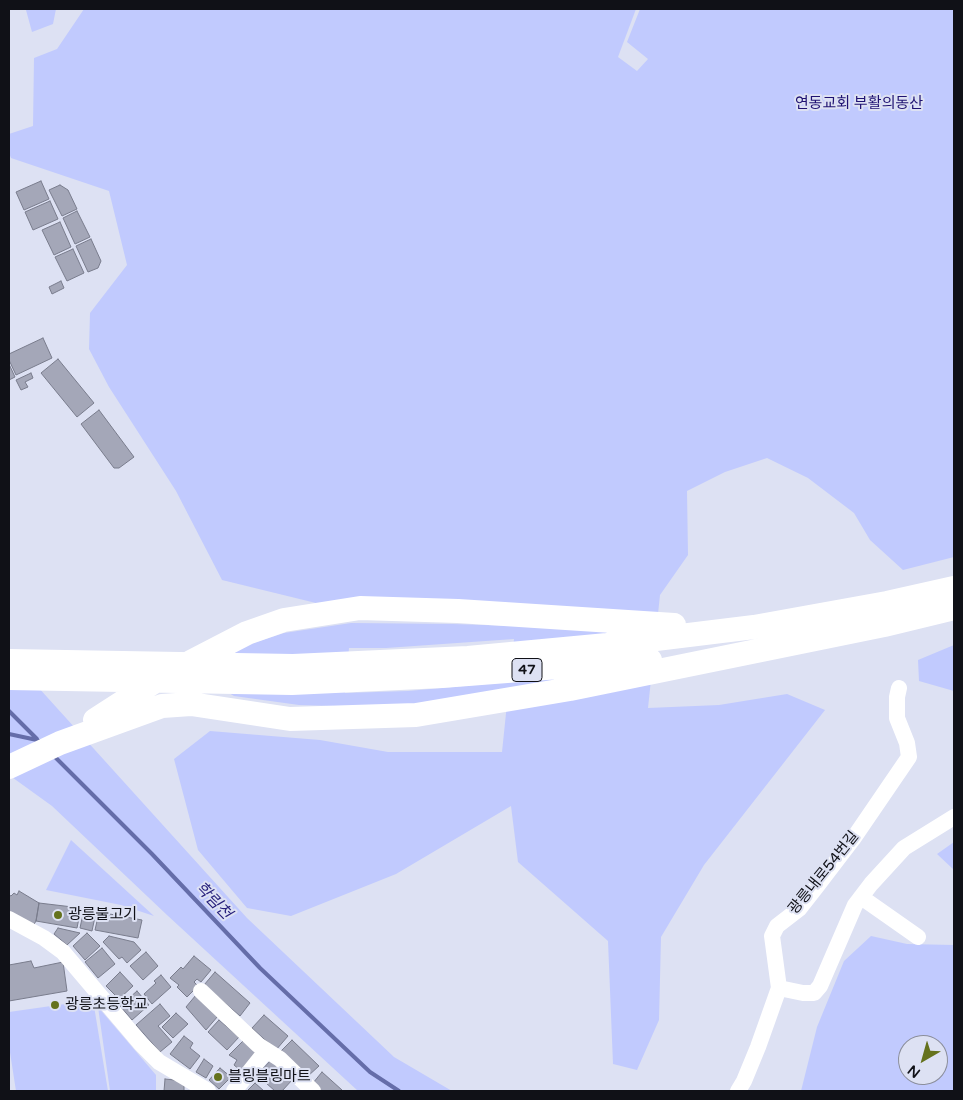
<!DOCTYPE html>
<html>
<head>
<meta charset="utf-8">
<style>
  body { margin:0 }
  #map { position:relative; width:963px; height:1100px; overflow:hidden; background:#dde1f3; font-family:"Varela Round",sans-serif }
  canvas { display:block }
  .frame { position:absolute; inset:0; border:10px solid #101117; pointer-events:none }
  .north { position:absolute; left:898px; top:1035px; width:50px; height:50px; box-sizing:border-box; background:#dde1f3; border:1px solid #8b8e9b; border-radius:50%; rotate:218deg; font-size:14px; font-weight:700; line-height:20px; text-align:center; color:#101117 }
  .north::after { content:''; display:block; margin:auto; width:18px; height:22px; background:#65721d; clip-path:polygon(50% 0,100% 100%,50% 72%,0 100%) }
</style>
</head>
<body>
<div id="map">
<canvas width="963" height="1100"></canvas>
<div class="frame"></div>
<div class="north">N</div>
</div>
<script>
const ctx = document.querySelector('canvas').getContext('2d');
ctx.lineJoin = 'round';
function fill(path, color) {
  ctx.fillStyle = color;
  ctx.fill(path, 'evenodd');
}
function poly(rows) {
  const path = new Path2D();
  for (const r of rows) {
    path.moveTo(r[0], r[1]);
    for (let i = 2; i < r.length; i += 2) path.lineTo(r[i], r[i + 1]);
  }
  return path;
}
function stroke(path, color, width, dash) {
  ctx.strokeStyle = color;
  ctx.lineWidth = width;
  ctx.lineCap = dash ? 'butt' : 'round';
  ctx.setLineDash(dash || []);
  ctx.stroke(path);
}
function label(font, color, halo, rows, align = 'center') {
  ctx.font = font + ' "Varela Round","Noto Sans KR",sans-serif';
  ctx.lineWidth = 4;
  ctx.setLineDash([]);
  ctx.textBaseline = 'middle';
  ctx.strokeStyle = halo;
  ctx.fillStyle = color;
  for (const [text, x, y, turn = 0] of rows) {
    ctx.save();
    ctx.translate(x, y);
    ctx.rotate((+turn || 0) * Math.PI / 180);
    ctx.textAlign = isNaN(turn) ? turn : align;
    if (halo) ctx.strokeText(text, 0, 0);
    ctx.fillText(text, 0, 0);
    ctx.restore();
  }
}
const green = poly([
  [9,9,56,9,53,24,32,32,26,10],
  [84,9,636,9,618,57,637,71,648,59,627,42,640,9,954,9,954,557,903,570,870,540,854,513,808,478,767,458,725,472,687,491,688,555,660,595,648,708,719,705,787,694,825,710,704,865,661,937,659,1020,637,1070,613,1064,608,941,518,862,511,806,396,874,291,916,247,908,198,850,174,759,210,731,320,740,388,752,502,752,508,694,404,708,299,705,234,696,199,675,235,649,284,633,351,623,453,624,515,626,320,604,222,580,176,491,109,387,89,349,90,313,127,265,109,191,11,158,9,153,9,134,33,126,34,58,57,49],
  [514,639,509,682,408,691,345,693,349,648,386,648],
  [954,645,954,691,919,681,918,660],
  [9,655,247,918,394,1057,452,1091,358,1091,167,915,52,806,9,775],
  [71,840,154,916,121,905,46,890],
  [954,842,954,870,937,854],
  [871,936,907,944,954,945,954,1091,801,1091,817,1027,844,961],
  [908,1045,938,1045,938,1075,908,1075],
  [93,1000,108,1091,16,1091,9,1046,9,1012],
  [98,1007,156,1075,156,1091,110,1091]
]);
const stream = poly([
  [9,711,37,739],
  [9,734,37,740,40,742],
  [54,756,152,854,260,968,370,1072,399,1091]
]);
const building = poly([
  [41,181,49,199,24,210,16,192,41,181],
  [60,185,68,190,77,209,62,216,49,190,60,185],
  [50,201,58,219,33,230,25,212,50,201],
  [77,211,90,237,75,244,63,218,77,211],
  [60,222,71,247,54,255,42,230,60,222],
  [91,239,101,261,98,268,88,272,76,246,91,239],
  [73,249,84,273,67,281,55,257,73,249],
  [61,281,64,288,52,294,49,287,61,281],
  [43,338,52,358,16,375,9,360,9,354,43,338],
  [58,359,94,403,77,417,41,373,58,359],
  [9,364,15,377,9,380,9,364],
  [31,373,33,378,25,382,28,387,21,390,16,380,31,373],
  [99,410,134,457,119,468,114,468,81,424,99,410],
  [19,891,39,903,36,921,33,926,9,915,9,895,11,896,14,893,17,895,19,891],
  [39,903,81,908,77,928,36,921,39,903],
  [84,909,96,912,92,931,80,928,84,909],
  [99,912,142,920,138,938,95,930,99,912],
  [58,928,80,933,67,945,54,934,58,928],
  [87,933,100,946,85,960,73,946,87,933],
  [109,936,134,942,141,950,127,963,122,957,119,959,103,942,109,936],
  [102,948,115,964,98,978,85,962,102,948],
  [146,952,158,966,143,980,130,966,146,952],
  [194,956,211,970,201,982,197,979,194,982,198,986,187,997,177,987,179,985,170,978,181,967,183,969,194,956],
  [31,961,34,968,63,962,67,991,9,1001,9,965,31,961],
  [120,972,133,986,119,999,106,986,120,972],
  [215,972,250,1003,240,1016,204,985,215,972],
  [161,975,171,987,152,1004,144,994,156,983,154,981,161,975],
  [137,991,149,1005,132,1020,120,1006,137,991],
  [196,995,218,1016,206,1030,186,1007,196,995],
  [160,1004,170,1016,158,1026,172,1042,160,1052,136,1025,160,1004],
  [176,1013,188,1024,173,1038,162,1027,176,1013],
  [264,1015,288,1036,276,1050,252,1028,264,1015],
  [219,1020,239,1037,227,1050,208,1032,219,1020],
  [184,1036,193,1043,190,1048,200,1056,190,1069,170,1054,184,1036],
  [292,1040,319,1066,308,1076,281,1051,292,1040],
  [243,1041,258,1053,241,1071,234,1065,237,1060,229,1055,243,1041],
  [204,1059,213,1066,206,1078,196,1072,204,1059],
  [271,1060,293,1079,282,1091,275,1091,257,1075,271,1060],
  [220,1068,231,1077,219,1089,209,1080,220,1068],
  [322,1072,342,1090,341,1091,319,1091,313,1083,322,1072],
  [165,1079,184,1081,184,1091,164,1091,165,1079],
  [255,1083,264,1091,247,1091,255,1083]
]);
const minor = poly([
  [861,897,918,937],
  [9,919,44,938,63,952,141,1044,159,1062,208,1091],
  [779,988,803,993,814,993,820,986,855,905,871,884,904,848,954,817],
  [201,991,258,1045,280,1059,313,1091],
  [234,1091,266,1051],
  [738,1091,744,1081,758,1047,779,988,772,936,777,926,799,909,817,886,853,839,909,757,907,743,897,718,897,697,899,688]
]);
const highway = poly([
  [9,661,293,666,468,658,607,645,754,627,887,603,954,588],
  [191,662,247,633,284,620,360,608,458,611,674,625],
  [9,678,292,683,442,676,650,660],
  [95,720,157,680],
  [9,767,60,743,162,706,191,704,290,719,416,715,570,689,884,625,954,608]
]);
const markers = [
  [58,915,5,"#65721d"],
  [55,1005,5,"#65721d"],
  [218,1077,5,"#65721d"]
];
const shields = [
  [527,670,30]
];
const shieldNames = [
  ["47",527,670]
];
const parkNames = [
  ["연동교회 부활의동산",859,104]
];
const streetNames = [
  ["광릉내로54번길",824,873,-51]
];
const poiNames = [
  ["광릉불고기",68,915],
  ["광릉초등학교",65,1005],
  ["블링블링마트",228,1077]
];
const waterNames = [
  ["학림천",213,901,46]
];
fill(green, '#c1cafe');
stroke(stream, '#656da9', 4);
fill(building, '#a4a7b8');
stroke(building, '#797c8c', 1);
stroke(minor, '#fff', 16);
stroke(highway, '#fff', 24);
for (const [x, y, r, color] of markers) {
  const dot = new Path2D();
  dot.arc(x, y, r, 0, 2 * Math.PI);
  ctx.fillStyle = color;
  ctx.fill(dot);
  stroke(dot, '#dde1f3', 2);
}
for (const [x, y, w] of shields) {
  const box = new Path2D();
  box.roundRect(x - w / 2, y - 11.5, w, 23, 4);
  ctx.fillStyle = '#dde1f3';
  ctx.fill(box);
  stroke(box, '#101117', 1);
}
label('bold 14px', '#101117', null, shieldNames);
label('15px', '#1f1272', '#dde1f3', parkNames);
label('15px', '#101117', '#dde1f3', streetNames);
label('15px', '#101117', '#dde1f3', poiNames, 'left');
label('italic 16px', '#251e7b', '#dde1f3', waterNames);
</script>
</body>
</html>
